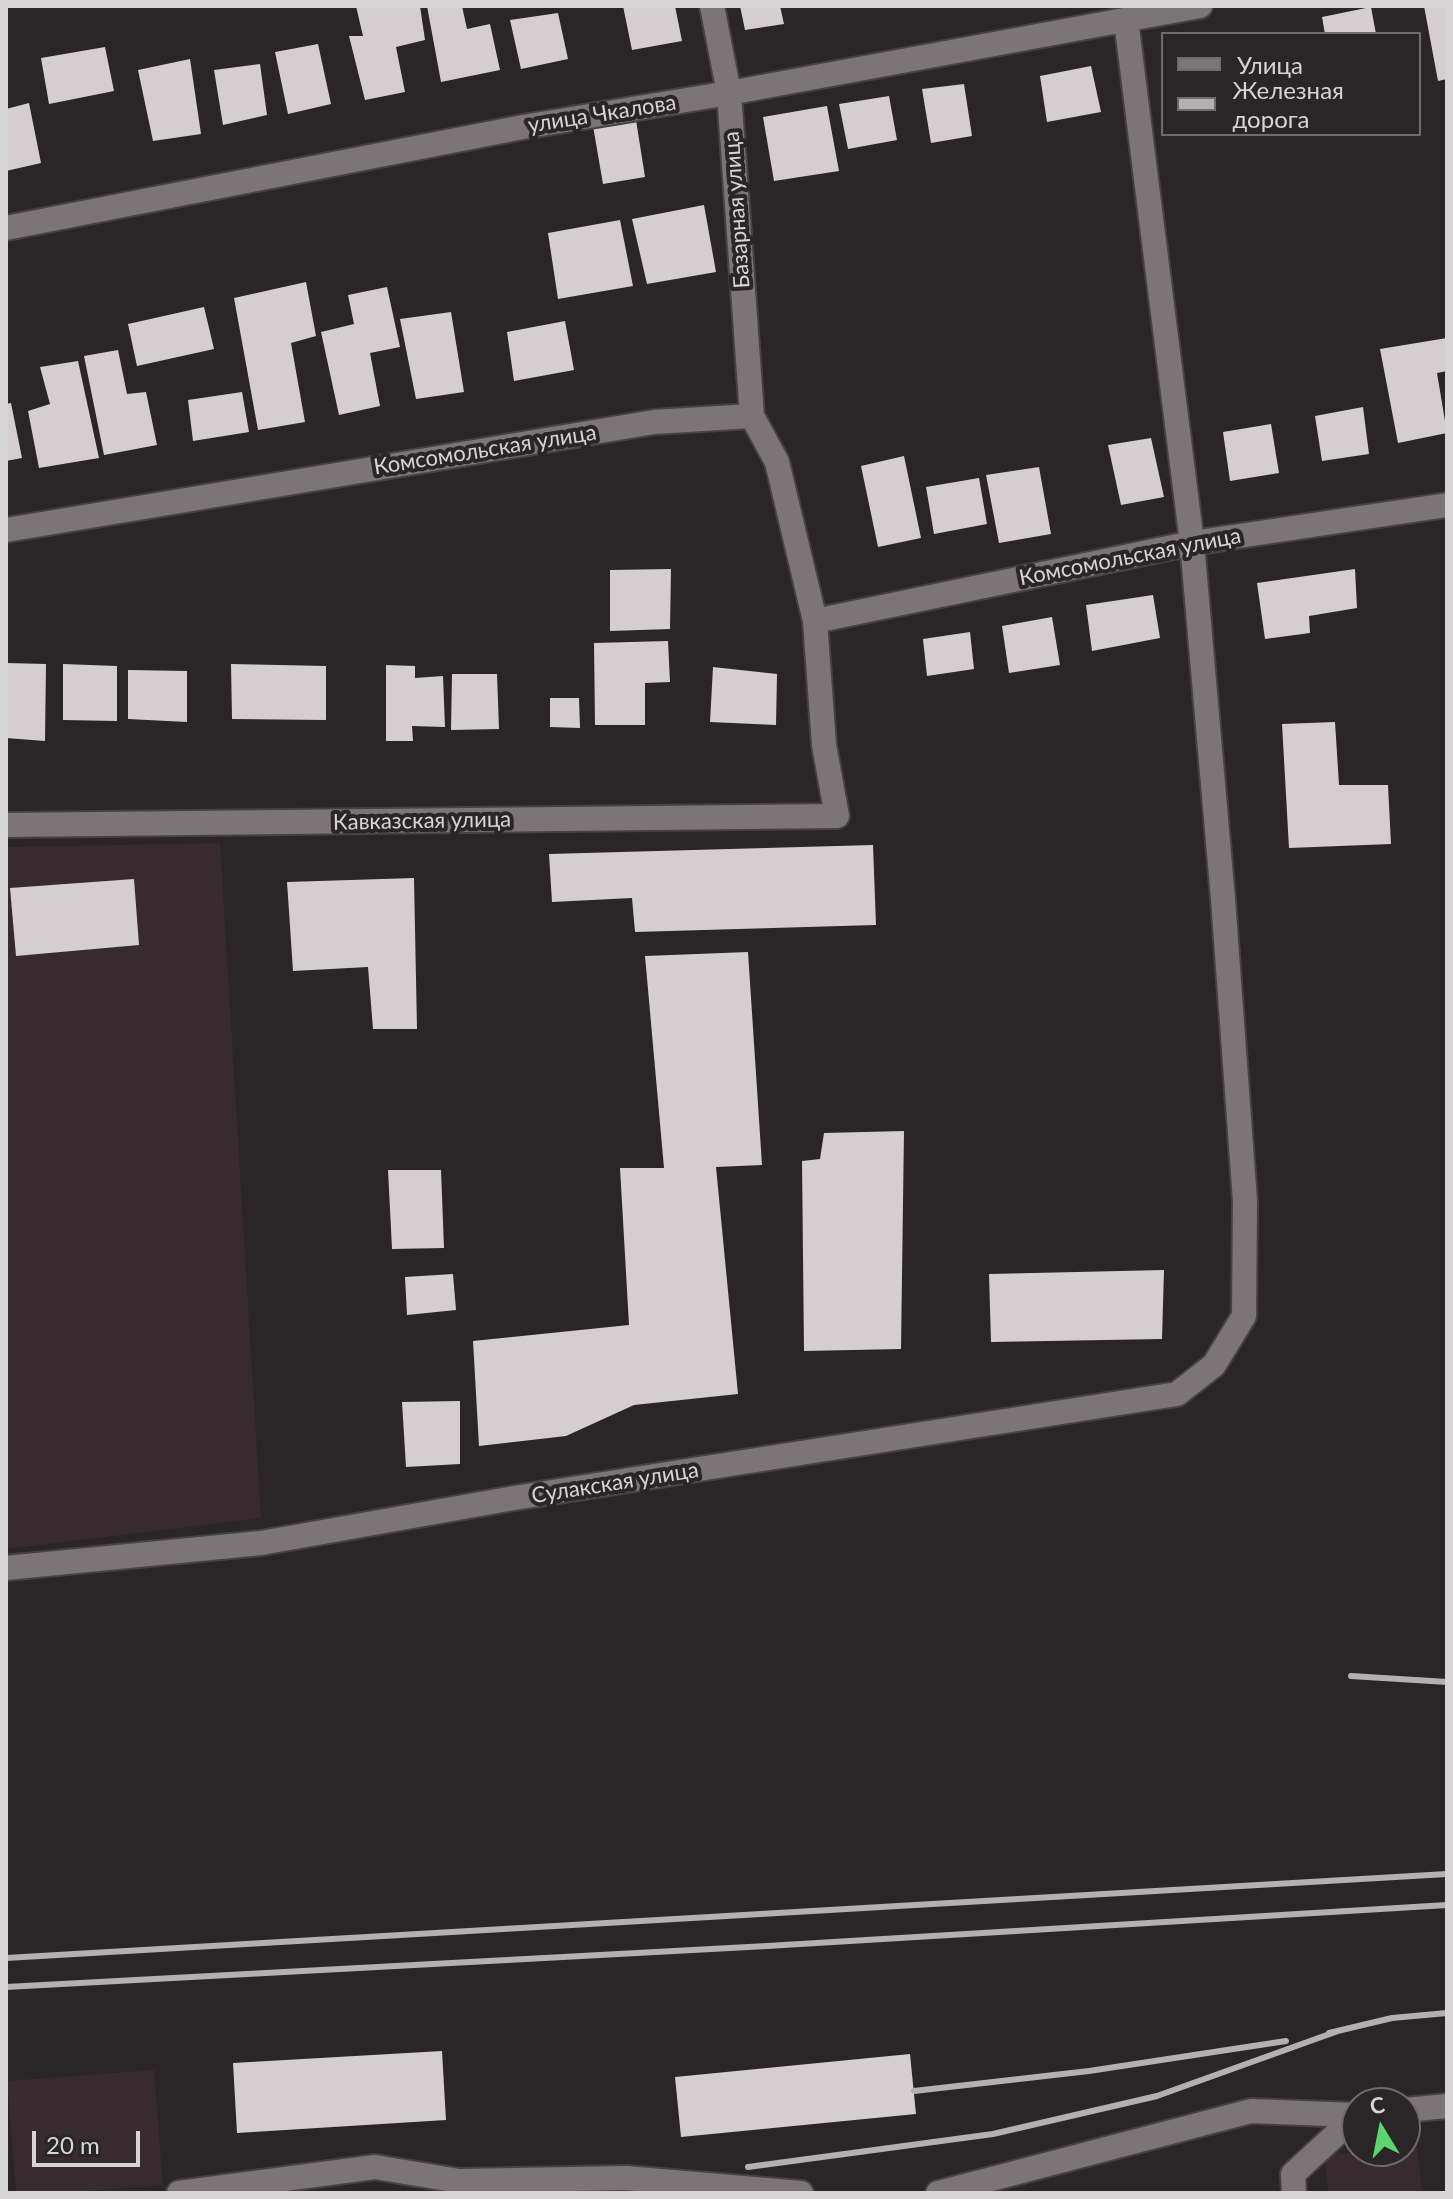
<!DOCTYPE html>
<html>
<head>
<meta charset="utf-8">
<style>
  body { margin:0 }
  #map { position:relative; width:1453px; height:2199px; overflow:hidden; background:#2a2527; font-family:Lato,sans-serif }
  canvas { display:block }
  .frame { position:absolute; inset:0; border:8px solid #d7d4d5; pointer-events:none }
  .legend { position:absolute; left:1161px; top:32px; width:260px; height:104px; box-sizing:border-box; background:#2a2527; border:2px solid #6f6b6d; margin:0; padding:10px 14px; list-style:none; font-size:24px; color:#d7d4d5 }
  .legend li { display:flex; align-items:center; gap:16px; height:40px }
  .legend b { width:40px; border:2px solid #6f6b6d }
  .north { position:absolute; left:1341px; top:2087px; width:80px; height:80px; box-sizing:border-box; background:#2a2527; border:2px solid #6f6b6d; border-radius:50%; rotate:350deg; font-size:22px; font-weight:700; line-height:32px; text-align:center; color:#d7d4d5 }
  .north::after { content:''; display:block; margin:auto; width:28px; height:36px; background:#5bd56e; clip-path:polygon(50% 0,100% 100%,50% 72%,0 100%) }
  .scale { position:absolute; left:32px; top:2131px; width:108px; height:36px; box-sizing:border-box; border:4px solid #d7d4d5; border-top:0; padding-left:10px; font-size:24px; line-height:28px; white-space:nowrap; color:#d7d4d5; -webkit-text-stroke:6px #2a2527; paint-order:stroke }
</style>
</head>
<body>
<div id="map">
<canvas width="1453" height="2199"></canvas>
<div class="frame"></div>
<ul class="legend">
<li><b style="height:10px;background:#7c7577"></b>Улица</li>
<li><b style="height:10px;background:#b3b0b1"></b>Железная дорога</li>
</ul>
<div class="north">С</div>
<div class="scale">20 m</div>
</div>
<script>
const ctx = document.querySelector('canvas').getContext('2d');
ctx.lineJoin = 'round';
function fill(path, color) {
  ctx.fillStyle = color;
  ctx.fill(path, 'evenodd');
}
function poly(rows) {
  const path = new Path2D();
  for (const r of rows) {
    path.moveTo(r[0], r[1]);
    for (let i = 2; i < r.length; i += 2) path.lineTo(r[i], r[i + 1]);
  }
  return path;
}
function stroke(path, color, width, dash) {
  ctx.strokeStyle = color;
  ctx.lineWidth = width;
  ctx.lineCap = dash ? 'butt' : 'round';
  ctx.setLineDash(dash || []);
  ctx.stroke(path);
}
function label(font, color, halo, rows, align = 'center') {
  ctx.font = font + ' Lato,sans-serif';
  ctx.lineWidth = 8;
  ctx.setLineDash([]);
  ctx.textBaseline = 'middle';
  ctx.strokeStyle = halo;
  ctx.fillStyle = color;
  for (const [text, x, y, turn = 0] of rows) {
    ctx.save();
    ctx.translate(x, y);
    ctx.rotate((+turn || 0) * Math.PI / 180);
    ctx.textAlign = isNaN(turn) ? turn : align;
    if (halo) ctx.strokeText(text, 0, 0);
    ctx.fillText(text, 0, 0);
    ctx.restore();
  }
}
const built = poly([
  [220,843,261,1518,6,1549,6,847],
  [154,2070,163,2185,62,2193,16,2193,7,2081],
  [1417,2145,1422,2193,1328,2193,1324,2154,1405,2151,1405,2146]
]);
const building = poly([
  [356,6,420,6,425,40,396,47,405,92,365,100,349,36,363,36],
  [427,6,462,6,467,29,490,24,500,70,441,82],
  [623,6,675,6,682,41,632,50],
  [740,6,780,6,784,24,745,30],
  [1424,6,1447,6,1447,79,1438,81],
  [1371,7,1376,34,1325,34,1322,17],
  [558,13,568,59,521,69,510,20],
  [318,44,331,104,288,114,275,52],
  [105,47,114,91,49,104,41,58],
  [190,59,201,134,153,141,138,70],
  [260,64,267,115,223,125,214,70],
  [1091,66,1101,112,1047,122,1040,76],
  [964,84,972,136,931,143,922,89],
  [889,96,897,140,848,149,839,104],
  [29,103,41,163,6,171,6,109],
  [827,106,839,171,774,181,763,117],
  [636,120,645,177,603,184,593,126],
  [704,205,716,272,647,284,632,219],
  [620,220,633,286,558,299,548,233],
  [306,282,316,336,291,343,305,422,258,430,234,298],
  [387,287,400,347,370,353,380,406,339,415,321,332,354,324,348,295],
  [204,307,214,349,137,366,128,324],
  [451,312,464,392,416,399,400,319],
  [565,321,574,370,514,381,507,332],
  [1447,338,1447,371,1437,373,1447,433,1398,443,1380,349],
  [118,350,127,394,146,392,157,445,104,455,84,356],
  [78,361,99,458,39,468,28,411,50,404,40,367],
  [242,392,249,432,193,441,188,400],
  [11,403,22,458,6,461,6,404],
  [1363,407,1369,454,1322,461,1315,416],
  [1271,424,1279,473,1230,481,1223,432],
  [1151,438,1164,497,1121,505,1108,445],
  [904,456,921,538,878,547,861,466],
  [1039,467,1051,534,999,543,986,475],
  [979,478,987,524,934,534,926,487],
  [671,569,670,629,610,631,610,570],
  [1355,569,1357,608,1309,616,1310,633,1265,639,1257,583],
  [1153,595,1160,638,1092,651,1086,605],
  [1052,617,1060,665,1009,673,1002,626],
  [970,632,974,669,927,676,923,639],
  [668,641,670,682,645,683,645,725,595,725,594,643],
  [6,663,46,664,45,741,6,738],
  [63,664,117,666,117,721,63,720],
  [231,664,326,666,326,720,232,719],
  [386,665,415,666,415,678,443,676,445,727,412,726,413,741,386,741],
  [713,667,777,674,776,725,710,722],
  [128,670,187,671,187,722,128,719],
  [452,674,497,674,499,729,451,730],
  [550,698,579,698,580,728,550,727],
  [1335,722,1339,785,1388,785,1391,844,1289,848,1282,724],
  [873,845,876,925,635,932,632,898,552,902,549,854],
  [414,878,417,1029,373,1029,368,967,293,971,287,882],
  [134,879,139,945,16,956,10,888],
  [748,952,762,1165,716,1167,738,1394,634,1405,566,1436,479,1446,473,1341,629,1325,620,1168,664,1168,645,956],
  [904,1131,901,1349,804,1351,802,1161,820,1159,824,1133],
  [388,1170,441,1170,444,1248,392,1249],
  [1164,1270,1162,1339,991,1342,989,1274],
  [453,1274,456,1310,407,1315,405,1277],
  [460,1401,460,1464,406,1467,402,1402],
  [442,2051,446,2120,237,2133,233,2063],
  [910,2054,916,2114,681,2137,675,2077]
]);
const minor = poly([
  [712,6,729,93,752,416],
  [6,228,523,127,729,93,1200,6],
  [6,530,654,422,752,416,777,462,815,621,824,745,837,816,6,825],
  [815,621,1192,543,1447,505],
  [6,1568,261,1543,514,1498,1177,1394,1214,1365,1244,1316,1245,1201,1223,899,1192,543,1126,20],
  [1405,2110,1447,2106],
  [179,2193,375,2167,459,2181],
  [461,2193,459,2181,626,2178,801,2193],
  [938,2193,1251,2111,1355,2115],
  [1294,2193,1293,2174,1357,2115]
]);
const rail = poly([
  [1351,1676,1447,1682],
  [6,1958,1447,1874],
  [6,1987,767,1946,1447,1905],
  [1329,2033,1392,2018,1447,2013],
  [914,2091,1089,2071,1286,2041],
  [748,2167,993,2134,1157,2096,1338,2031]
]);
const streetNames = [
  ["улица Чкалова",602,114,-9],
  ["Базарная улица",737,210,-94],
  ["Комсомольская улица",485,450,-9],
  ["Комсомольская улица",1130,557,-11],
  ["Кавказская улица",422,821,-1],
  ["Сулакская улица",615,1483,-9]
];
fill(built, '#372b2f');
fill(building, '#d5ced0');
stroke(minor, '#464143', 28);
stroke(minor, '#7c7577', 24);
stroke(rail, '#b3b0b1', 6);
label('22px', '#d7d4d5', '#2a2527', streetNames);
</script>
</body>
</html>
